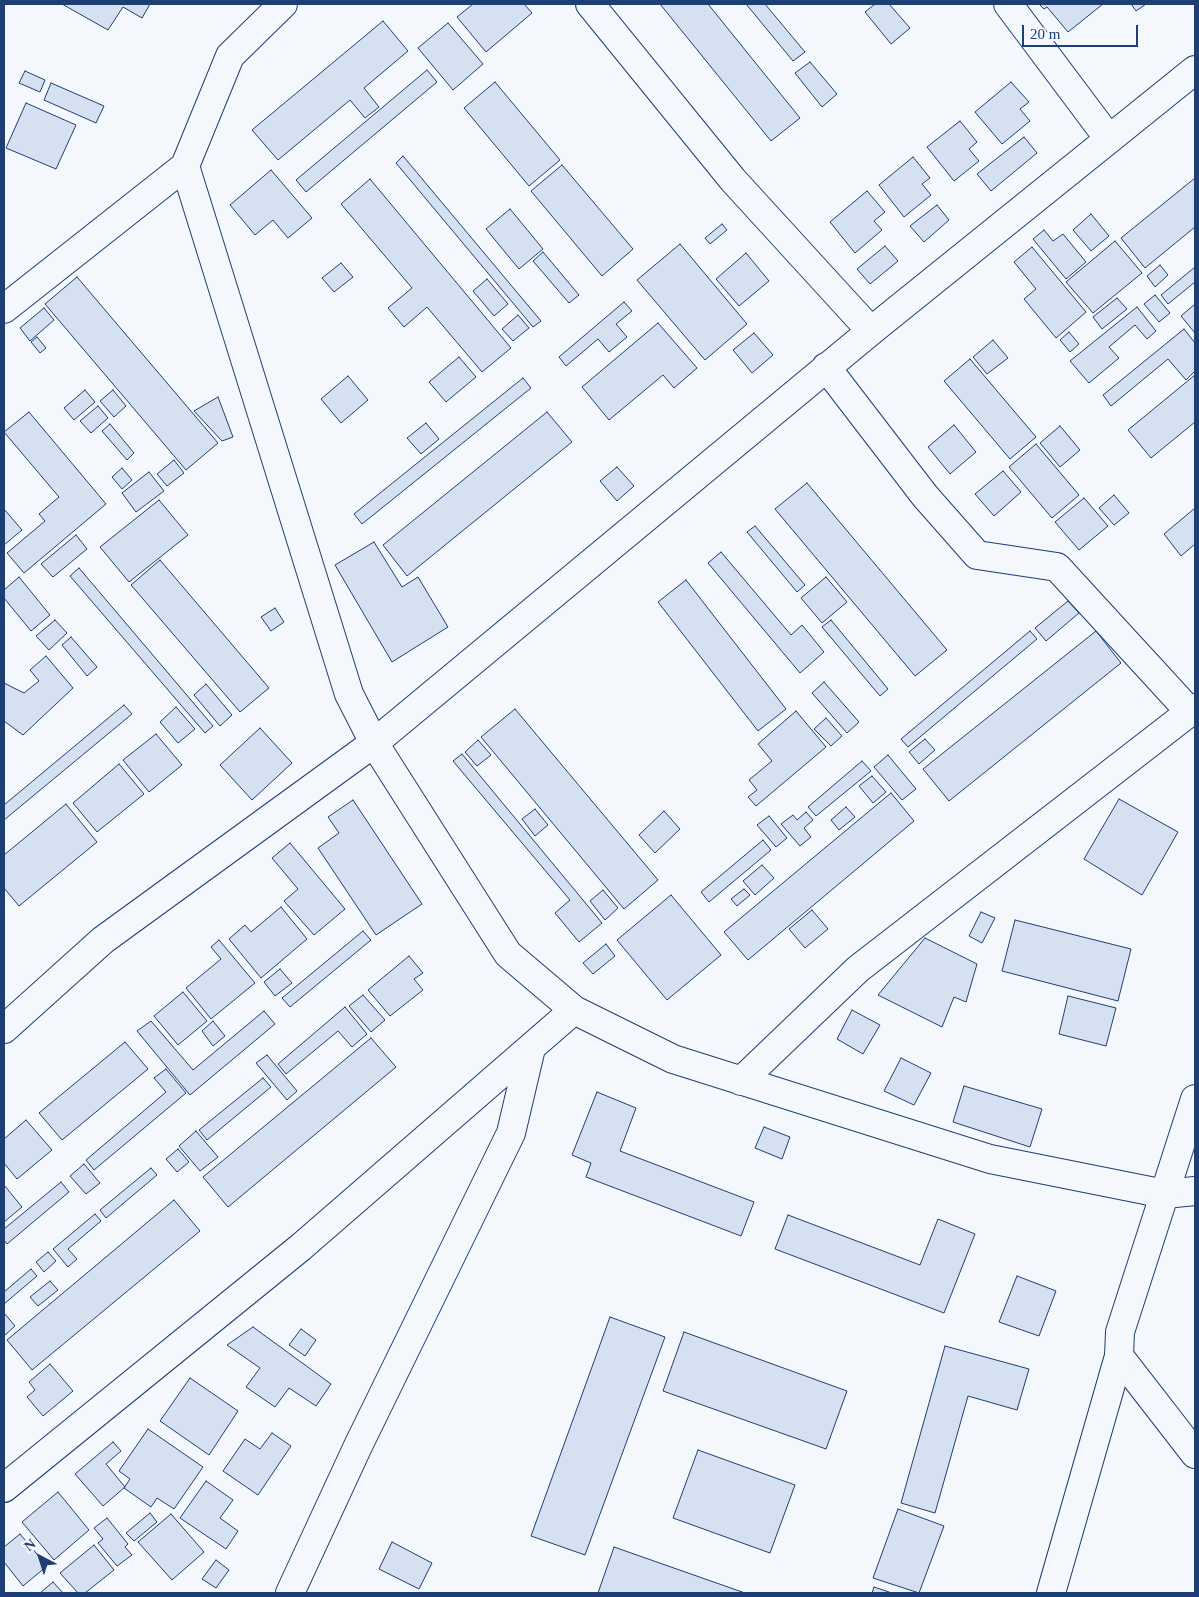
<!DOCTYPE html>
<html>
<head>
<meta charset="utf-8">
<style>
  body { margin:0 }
  #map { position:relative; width:1199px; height:1597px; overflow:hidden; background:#f4f7fb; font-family:Georgia,serif }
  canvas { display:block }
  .frame { position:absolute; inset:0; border:5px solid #1d3f73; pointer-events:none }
  .north { position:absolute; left:15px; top:1532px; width:50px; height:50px; -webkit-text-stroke:4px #f4f7fb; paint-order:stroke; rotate:320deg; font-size:14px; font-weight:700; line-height:20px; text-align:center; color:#1d3f73 }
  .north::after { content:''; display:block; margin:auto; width:18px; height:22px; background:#1d3f73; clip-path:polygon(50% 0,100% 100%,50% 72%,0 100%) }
  .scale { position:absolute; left:1022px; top:25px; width:116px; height:22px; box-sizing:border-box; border:2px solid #1d3f73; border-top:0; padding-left:6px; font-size:15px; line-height:18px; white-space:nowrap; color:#1d3f73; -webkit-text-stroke:4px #f4f7fb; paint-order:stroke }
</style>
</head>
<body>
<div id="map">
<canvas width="1199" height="1597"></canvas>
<div class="frame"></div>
<div class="north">N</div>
<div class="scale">20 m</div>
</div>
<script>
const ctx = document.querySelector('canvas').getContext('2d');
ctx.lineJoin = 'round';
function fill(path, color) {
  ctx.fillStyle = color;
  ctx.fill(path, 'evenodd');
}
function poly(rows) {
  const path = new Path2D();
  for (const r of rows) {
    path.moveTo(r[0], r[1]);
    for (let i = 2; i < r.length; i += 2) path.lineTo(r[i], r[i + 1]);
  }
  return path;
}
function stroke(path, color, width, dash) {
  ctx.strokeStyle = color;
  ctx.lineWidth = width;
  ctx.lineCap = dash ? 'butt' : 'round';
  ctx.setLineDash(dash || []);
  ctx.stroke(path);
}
const building = poly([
  [62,4,150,4,142,18,123,7,108,30,62,4],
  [473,4,524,4,532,13,486,52,457,17,473,4],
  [660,4,708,4,800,118,771,141,660,4],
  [746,4,765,4,805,52,793,61,746,4],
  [875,4,889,4,910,28,891,44,865,12,875,4],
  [1039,4,1103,4,1068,32,1047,7,1044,9,1039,4],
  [1131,4,1146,4,1136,11,1131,4],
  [383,21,408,51,364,88,379,107,365,118,350,100,278,160,252,130,383,21],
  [448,23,483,64,453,90,418,48,448,23],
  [810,62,837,94,822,107,795,73,810,62],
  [427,70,437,82,306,192,296,180,427,70],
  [25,71,45,80,40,92,19,83,25,71],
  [495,82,560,160,529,186,464,108,495,82],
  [1011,82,1029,102,1020,109,1030,121,1002,144,975,112,1011,82],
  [51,83,104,106,96,123,44,100,51,83],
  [26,103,76,125,56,169,6,148,26,103],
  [960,121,977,142,969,149,979,161,954,181,927,147,960,121],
  [1024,137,1037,153,991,191,977,174,1024,137],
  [403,156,541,321,533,327,396,163,403,156],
  [913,157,930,178,922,184,931,195,904,217,879,185,913,157],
  [562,165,633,249,602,276,531,191,562,165],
  [271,170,312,218,288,238,273,220,255,235,230,205,271,170],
  [1195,178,1195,227,1145,268,1121,238,1195,178],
  [370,179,511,348,482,372,427,307,404,327,388,308,412,288,341,204,370,179],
  [867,191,885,212,874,221,882,230,855,253,830,222,867,191],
  [937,205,949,220,924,242,910,226,937,205],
  [510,209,543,249,519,269,486,229,510,209],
  [1091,214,1109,236,1091,251,1073,230,1091,214],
  [722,224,727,230,710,244,705,238,722,224],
  [1044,230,1053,241,1063,234,1086,262,1066,279,1033,239,1044,230],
  [1115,241,1142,273,1093,313,1066,282,1115,241],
  [680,244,747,324,705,360,637,280,680,244],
  [885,246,898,261,870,284,857,269,885,246],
  [1032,247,1086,312,1056,338,1024,299,1036,289,1014,262,1032,247],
  [543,252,579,295,569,303,533,261,543,252],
  [746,253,769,281,739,306,716,279,746,253],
  [341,263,353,277,334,292,322,278,341,263],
  [1160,265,1168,275,1155,287,1147,276,1160,265],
  [1195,267,1195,282,1168,304,1161,295,1195,267],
  [77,277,218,443,186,470,45,304,77,277],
  [487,279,508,304,494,316,473,291,487,279],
  [1155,295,1170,313,1159,322,1144,304,1155,295],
  [1117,298,1127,309,1102,329,1093,317,1117,298],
  [624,302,632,311,616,324,627,337,609,352,598,339,566,366,559,357,624,302],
  [1195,304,1195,333,1181,316,1195,304],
  [1137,307,1156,331,1147,339,1135,325,1109,347,1119,358,1089,383,1070,361,1137,307],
  [44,308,54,320,30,341,20,328,44,308],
  [518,315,529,328,513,341,502,329,518,315],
  [658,323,697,368,674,388,663,375,609,420,582,387,658,323],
  [1184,329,1195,343,1195,371,1186,380,1168,359,1111,406,1103,395,1184,329],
  [1069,332,1079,344,1070,352,1060,340,1069,332],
  [754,333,773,355,752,373,733,350,754,333],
  [37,337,46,348,40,353,31,342,37,337],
  [993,340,1008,358,987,374,973,357,993,340],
  [459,357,476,377,446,402,429,382,459,357],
  [970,359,1036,437,1010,459,944,381,970,359],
  [1195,375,1195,422,1151,458,1128,430,1195,375],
  [348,376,368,400,341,423,321,399,348,376],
  [523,378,531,388,362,524,354,514,523,378],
  [85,390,95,402,74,420,64,408,85,390],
  [113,390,126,406,114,417,100,401,113,390],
  [218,397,233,437,222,441,194,411,218,397],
  [98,406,108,418,91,433,80,421,98,406],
  [29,412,106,504,24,573,7,553,45,521,39,514,59,497,4,432,29,412],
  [547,412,572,442,407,576,383,545,547,412],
  [426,423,439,439,421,454,407,438,426,423],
  [110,424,134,453,127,460,102,431,110,424],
  [954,425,976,452,950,474,928,447,954,425],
  [1060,426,1080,450,1060,467,1040,443,1060,426],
  [1036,444,1079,495,1052,518,1009,467,1036,444],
  [174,460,184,473,167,486,157,474,174,460],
  [617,467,634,486,617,501,600,481,617,467],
  [122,468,132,480,122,489,112,477,122,468],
  [1003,471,1021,492,994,516,975,494,1003,471],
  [149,472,164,491,136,512,122,493,149,472],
  [807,483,947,650,915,676,775,509,807,483],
  [1114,495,1129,513,1114,525,1099,508,1114,495],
  [1084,498,1108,526,1079,550,1055,522,1084,498],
  [159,500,188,535,129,582,100,547,159,500],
  [1195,508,1195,544,1181,556,1164,534,1195,508],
  [4,509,22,530,4,545,4,509],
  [755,526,805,585,797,592,747,532,755,526],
  [76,535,87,549,53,577,41,564,76,535],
  [374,542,402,587,418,577,448,627,392,662,335,565,374,542],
  [721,552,791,635,802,625,824,652,800,673,708,563,721,552],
  [160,560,269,688,240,712,131,585,160,560],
  [79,568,213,726,205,733,70,576,79,568],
  [19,577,50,615,31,631,4,598,4,590,19,577],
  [826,577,847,602,822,623,801,598,826,577],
  [686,580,786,709,758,731,658,602,686,580],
  [1068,601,1079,613,1046,641,1035,628,1068,601],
  [275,608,284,622,271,631,261,617,275,608],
  [55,620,67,633,49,650,36,636,55,620],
  [831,620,888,689,880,696,822,627,831,620],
  [1030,631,1037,639,908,747,901,739,1030,631],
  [1096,631,1121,663,949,801,923,769,1096,631],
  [71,637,97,667,87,676,62,645,71,637],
  [46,656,73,688,23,735,4,721,4,683,24,693,39,681,30,670,46,656],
  [824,682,859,722,847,733,812,693,824,682],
  [206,684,232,715,220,726,194,695,206,684],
  [124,705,132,714,4,820,4,805,124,705],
  [176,707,195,729,178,743,160,722,176,707],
  [515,709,658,880,624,909,481,737,515,709],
  [796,711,826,747,756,806,748,797,757,790,749,780,772,761,758,744,796,711],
  [826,718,842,736,831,746,814,729,826,718],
  [260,728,292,763,252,800,220,765,260,728],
  [156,734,182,765,149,792,123,760,156,734],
  [925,739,935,750,919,764,909,752,925,739],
  [478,740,491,755,477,766,465,752,478,740],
  [462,754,602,923,579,942,555,913,570,900,453,761,462,754],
  [888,755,916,789,902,800,874,767,888,755],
  [862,761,871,771,816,816,808,807,862,761],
  [119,764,144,794,97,832,73,803,119,764],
  [872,776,886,792,873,803,859,786,872,776],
  [891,793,914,821,748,960,724,932,891,793],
  [1119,799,1178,832,1142,895,1084,859,1119,799],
  [353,800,422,904,376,935,318,848,339,833,328,817,353,800],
  [66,804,97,842,19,906,4,888,4,855,66,804],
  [846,807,855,817,839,830,831,820,846,807],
  [535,809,548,825,535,836,522,819,535,809],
  [664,811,680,829,655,853,639,835,664,811],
  [806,812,813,820,804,828,811,837,800,846,781,824,793,815,797,820,806,812],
  [769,816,787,838,776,847,757,825,769,816],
  [763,840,771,850,709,902,701,892,763,840],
  [290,843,345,909,314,935,284,901,298,889,272,858,290,843],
  [762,865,774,878,755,895,743,881,762,865],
  [744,889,750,895,737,906,731,899,744,889],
  [603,890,618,908,605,920,590,901,603,890],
  [671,895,721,955,667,1000,617,940,671,895],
  [281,907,307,939,261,978,229,939,245,925,251,932,281,907],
  [812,910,828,929,805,948,789,929,812,910],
  [981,912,995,918,982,943,969,936,981,912],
  [1015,920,1131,949,1118,1001,1002,971,1015,920],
  [363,931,371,940,290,1007,282,998,363,931],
  [925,938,977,964,966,1002,954,997,942,1027,878,995,925,938],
  [219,940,255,983,211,1019,186,988,221,959,211,947,219,940],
  [606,944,615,956,593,974,583,963,606,944],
  [409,956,423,973,414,979,423,990,390,1016,368,990,409,956],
  [280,969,292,983,275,996,264,982,280,969],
  [183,992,207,1021,178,1045,154,1016,183,992],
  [363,995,385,1020,371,1032,349,1006,363,995],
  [1068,996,1116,1008,1106,1046,1059,1034,1068,996],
  [345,1007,367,1034,352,1047,338,1031,286,1074,278,1064,345,1007],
  [852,1010,880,1025,863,1054,837,1039,852,1010],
  [264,1011,275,1024,190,1095,137,1031,151,1021,193,1070,264,1011],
  [213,1021,225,1036,213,1046,202,1031,213,1021],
  [371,1038,396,1067,228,1207,203,1177,371,1038],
  [125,1042,148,1069,62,1140,39,1113,125,1042],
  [267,1055,297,1091,287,1100,256,1063,267,1055],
  [901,1058,931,1073,914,1105,884,1091,901,1058],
  [166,1069,186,1093,94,1170,86,1160,166,1092,154,1078,166,1069],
  [263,1078,271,1087,207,1140,199,1130,263,1078],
  [964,1086,1042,1109,1030,1147,953,1122,964,1086],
  [597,1092,636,1108,620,1151,754,1202,741,1236,586,1177,591,1163,572,1155,597,1092],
  [26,1120,52,1150,17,1179,4,1163,4,1139,26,1120],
  [764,1127,790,1137,782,1159,755,1148,764,1127],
  [196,1131,218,1157,200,1171,179,1146,196,1131],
  [178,1149,189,1162,177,1172,166,1159,178,1149],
  [84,1164,100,1183,86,1194,70,1176,84,1164],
  [151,1168,157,1175,106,1218,100,1210,151,1168],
  [61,1182,69,1192,7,1244,4,1240,4,1229,61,1182],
  [4,1185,22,1207,4,1222,4,1185],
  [174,1200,200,1231,32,1370,7,1340,174,1200],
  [95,1214,101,1221,68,1249,77,1259,68,1267,53,1249,95,1214],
  [788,1215,920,1265,938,1219,975,1234,944,1313,775,1249,788,1215],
  [48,1252,56,1261,44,1272,36,1262,48,1252],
  [31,1269,37,1276,4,1304,4,1292,31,1269],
  [1017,1276,1056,1291,1039,1336,999,1322,1017,1276],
  [50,1281,58,1290,38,1306,30,1297,50,1281],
  [4,1313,15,1326,4,1336,4,1313],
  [610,1317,665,1337,585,1555,531,1536,610,1317],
  [253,1327,331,1384,316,1406,289,1388,275,1407,246,1387,260,1368,227,1345,253,1327],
  [301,1329,316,1340,305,1356,289,1345,301,1329],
  [684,1332,847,1391,826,1449,663,1391,684,1332],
  [945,1346,1029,1369,1017,1410,968,1396,935,1513,901,1503,945,1346],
  [50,1364,73,1391,43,1416,27,1397,35,1390,29,1382,50,1364],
  [190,1378,238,1411,209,1455,160,1421,190,1378],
  [148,1429,203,1467,174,1509,157,1498,151,1507,124,1488,130,1479,119,1471,148,1429],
  [272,1433,291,1446,258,1495,223,1471,245,1439,260,1449,272,1433],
  [113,1442,121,1451,106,1464,125,1487,103,1506,75,1474,113,1442],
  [698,1450,795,1485,770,1553,673,1518,698,1450],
  [206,1481,233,1500,220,1518,238,1531,226,1549,180,1518,206,1481],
  [58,1492,89,1530,54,1560,22,1522,58,1492],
  [898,1509,944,1526,919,1593,873,1578,898,1509],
  [150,1513,157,1522,134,1541,126,1533,150,1513],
  [171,1514,204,1552,172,1580,138,1542,171,1514],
  [107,1518,128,1544,125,1547,132,1555,117,1566,98,1543,103,1539,94,1528,107,1518],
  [20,1534,47,1566,23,1586,4,1562,4,1547,20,1534],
  [392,1542,432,1563,419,1589,379,1569,392,1542],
  [94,1545,114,1570,85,1593,78,1593,60,1573,94,1545],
  [614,1547,745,1593,598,1593,614,1547],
  [216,1560,229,1570,216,1588,202,1579,216,1560],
  [53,1582,63,1593,40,1593,53,1582],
  [874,1587,892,1593,872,1593,874,1587]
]);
const street = poly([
  [283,4,230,56,185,166,349,694,374,743,508,954,574,1010,673,1059,990,1159,1165,1194,1195,1191],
  [590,4,733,180,871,331],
  [1008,4,1109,139],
  [4,309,185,166],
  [826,367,925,496,977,555,1057,567,1190,712],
  [4,1029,103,940,374,743,871,331,1195,70],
  [741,1081,858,969,1195,708],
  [1119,1356,1195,1454],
  [4,1488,301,1247,574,1010],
  [290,1593,358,1446,511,1133,531,1048]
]);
const secondary = poly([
  [1051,1593,1119,1356,1120,1332,1195,1099]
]);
fill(building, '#d5e0f0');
stroke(building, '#1d3f73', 1);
stroke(street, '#1d3f73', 30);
stroke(secondary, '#1d3f73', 30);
stroke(street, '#f4f7fb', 28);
stroke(secondary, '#f4f7fb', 28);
</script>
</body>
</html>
